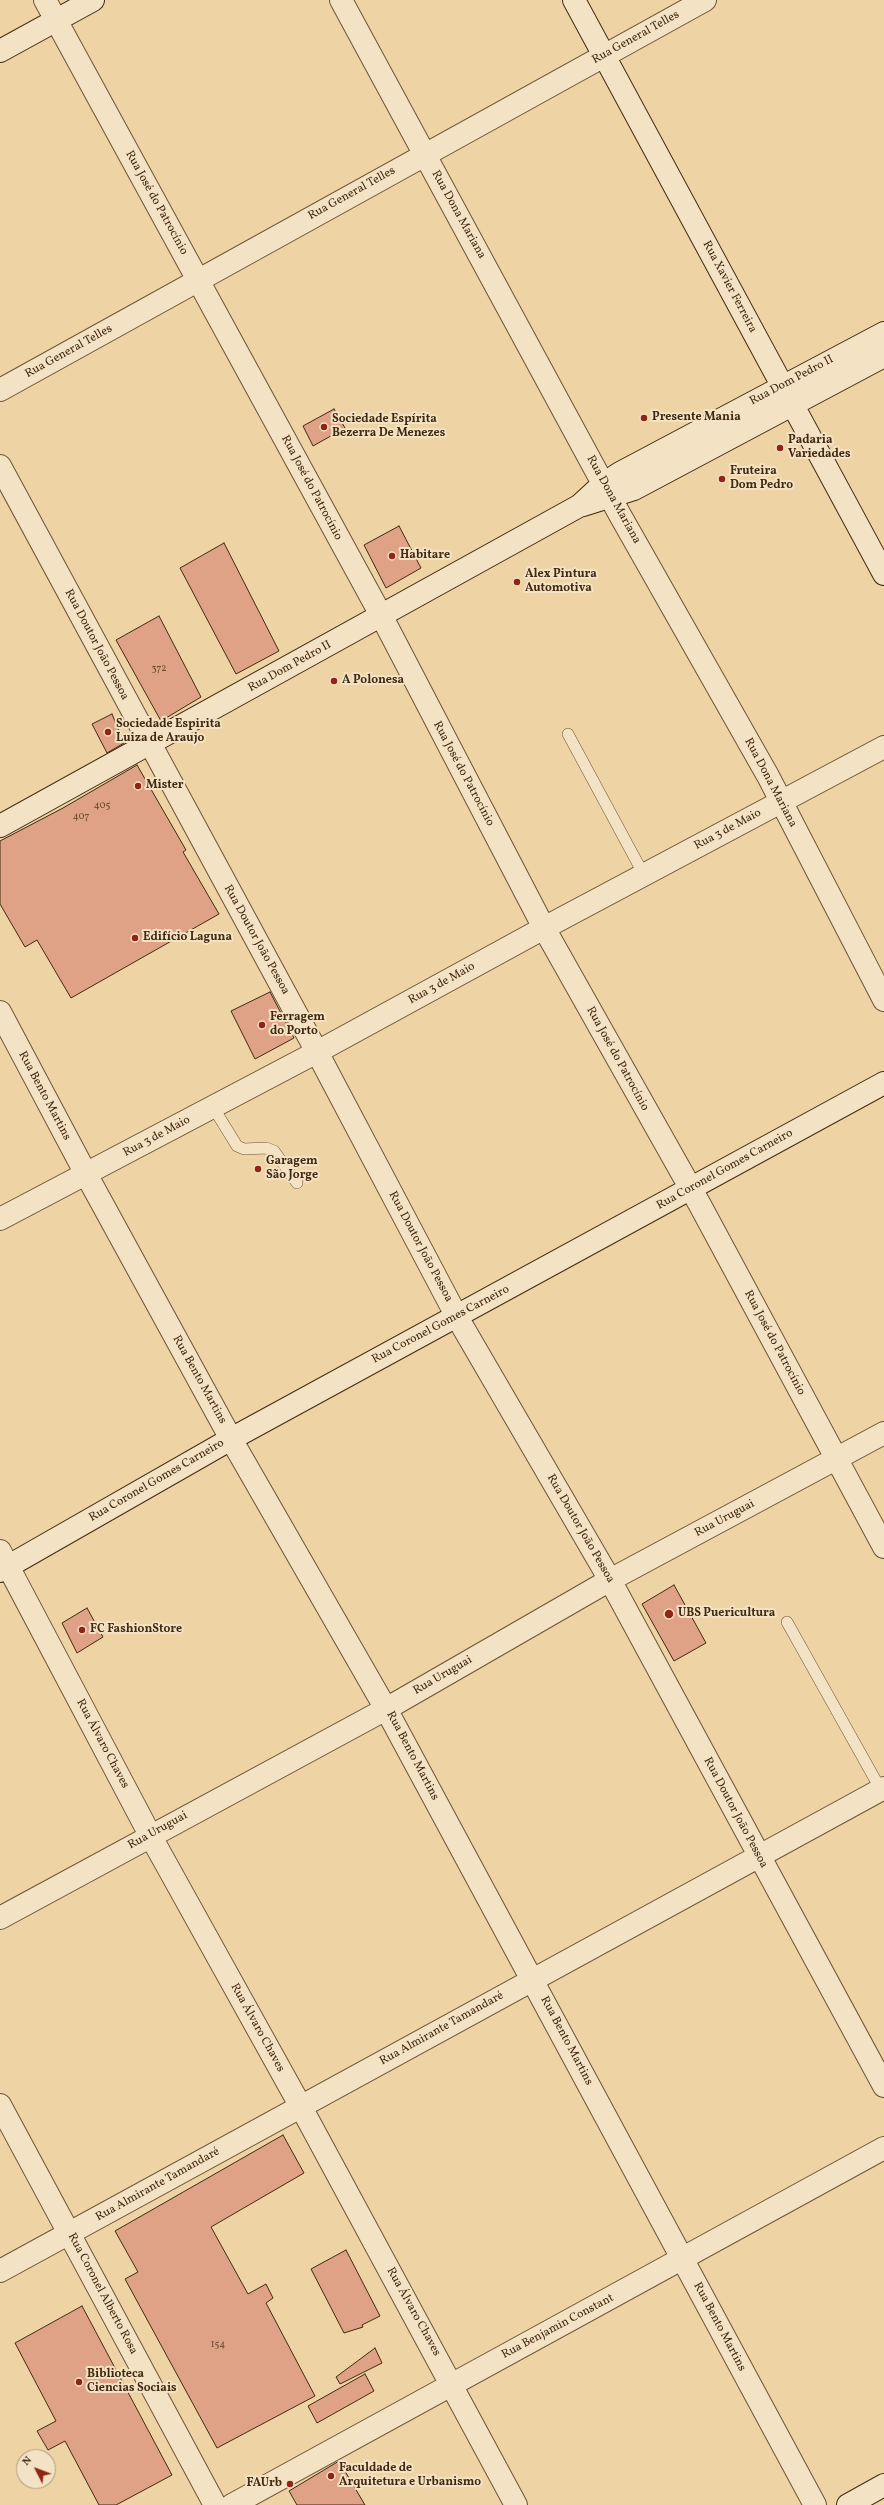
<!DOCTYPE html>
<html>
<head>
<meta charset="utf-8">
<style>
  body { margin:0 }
  #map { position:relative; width:884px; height:2505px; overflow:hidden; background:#eed3a5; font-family:Vollkorn,serif }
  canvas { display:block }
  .north { position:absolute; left:16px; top:2449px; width:40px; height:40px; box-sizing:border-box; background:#f4e2c4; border:1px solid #ac987c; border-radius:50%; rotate:312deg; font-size:11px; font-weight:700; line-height:16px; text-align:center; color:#412a11 }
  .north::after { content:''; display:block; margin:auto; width:14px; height:18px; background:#8f2418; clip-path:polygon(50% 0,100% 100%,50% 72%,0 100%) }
</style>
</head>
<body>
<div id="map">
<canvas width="884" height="2505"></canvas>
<div class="north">N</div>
</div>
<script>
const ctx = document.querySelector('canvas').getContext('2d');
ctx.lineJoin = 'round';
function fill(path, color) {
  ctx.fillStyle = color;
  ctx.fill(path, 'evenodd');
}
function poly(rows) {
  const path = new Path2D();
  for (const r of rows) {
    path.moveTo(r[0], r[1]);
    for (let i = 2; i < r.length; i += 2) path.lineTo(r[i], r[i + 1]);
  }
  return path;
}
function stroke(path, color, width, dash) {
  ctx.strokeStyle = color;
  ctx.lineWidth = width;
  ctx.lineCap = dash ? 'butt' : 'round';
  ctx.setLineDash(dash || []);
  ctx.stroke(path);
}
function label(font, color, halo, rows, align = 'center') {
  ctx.font = font + ' Vollkorn,serif';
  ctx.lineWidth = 4;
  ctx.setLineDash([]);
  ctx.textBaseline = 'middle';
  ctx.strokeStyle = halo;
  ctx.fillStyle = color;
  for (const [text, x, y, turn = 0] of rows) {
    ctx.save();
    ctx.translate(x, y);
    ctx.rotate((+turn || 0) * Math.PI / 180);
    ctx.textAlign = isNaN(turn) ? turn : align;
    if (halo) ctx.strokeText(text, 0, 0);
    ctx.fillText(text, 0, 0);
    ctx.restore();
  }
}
const building = poly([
  [334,409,345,428,313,446,303,426,334,409],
  [399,526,421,568,386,588,364,545,399,526],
  [224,543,279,651,236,674,180,568,224,543],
  [159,616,201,697,161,721,116,640,159,616],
  [112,714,124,743,107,753,92,724,112,714],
  [137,765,186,850,183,852,219,914,71,998,37,940,25,947,0,904,0,841,63,808,137,765],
  [270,992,294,1038,255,1059,231,1011,270,992],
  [674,1585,706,1643,674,1661,642,1604,674,1585],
  [87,1608,103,1637,77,1653,62,1623,87,1608],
  [283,2135,304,2173,211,2227,248,2294,266,2284,273,2298,266,2303,315,2396,217,2448,125,2279,138,2272,115,2231,283,2135],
  [346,2250,380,2316,362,2325,363,2327,344,2333,311,2269,346,2250],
  [82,2306,172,2475,116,2505,99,2505,65,2441,48,2450,37,2431,56,2421,15,2343,82,2306],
  [375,2348,382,2363,340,2384,336,2377,375,2348],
  [365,2374,374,2391,317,2423,308,2406,365,2374],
  [339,2461,365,2505,297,2505,289,2491,339,2461]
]);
const lane = poly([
  [568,734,644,875],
  [213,1107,237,1146,244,1149,266,1148,274,1151,297,1183],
  [787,1622,881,1790]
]);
const street = poly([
  [45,0,382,617,544,928,700,1205,884,1547],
  [341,0,620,515,768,776,884,1000],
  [0,390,705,0],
  [0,466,317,1052,457,1317,610,1580,884,2086],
  [0,1012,86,1174,231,1439,386,1709,815,2505],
  [0,1219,317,1052,544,928,884,747],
  [0,1551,150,1835,301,2107,516,2505],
  [0,1918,386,1709,610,1580,884,1433],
  [0,2105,215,2505],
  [0,2271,884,1788],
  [232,2505,884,2148]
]);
const secondary = poly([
  [574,0,884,574],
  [0,51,93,0],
  [583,505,634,489,884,356],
  [0,826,579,506,603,484,620,473,884,333],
  [0,1571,231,1439,884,1083],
  [848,2505,884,2485]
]);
const markers = [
  [644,418,4,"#8f2418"],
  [324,427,4,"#8f2418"],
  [780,448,4,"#8f2418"],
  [722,479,4,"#8f2418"],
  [392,556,4,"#8f2418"],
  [517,582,4,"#8f2418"],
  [334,681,4,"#8f2418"],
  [108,732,4,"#8f2418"],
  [138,786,4,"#8f2418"],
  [135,938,4,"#8f2418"],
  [262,1025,4,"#8f2418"],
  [258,1169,4,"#8f2418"],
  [669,1614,5,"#8f2418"],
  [82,1630,4,"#8f2418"],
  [79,2382,4,"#8f2418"],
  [331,2476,4,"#8f2418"],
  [290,2484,4,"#8f2418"]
];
const numberNames = [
  ["372",159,669],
  ["405",102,806],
  ["407",81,817],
  ["154",218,2345]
];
const streetNames = [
  ["Rua General Telles",636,38,-29],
  ["Rua General Telles",352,194,-29],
  ["Rua José do Patrocínio",156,203,61],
  ["Rua Dona Mariana",458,215,61],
  ["Rua Xavier Ferreira",729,287,62],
  ["Rua General Telles",69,352,-29],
  ["Rua Dom Pedro II",792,381,-28],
  ["Rua José do Patrocínio",311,488,62],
  ["Rua Dona Mariana",613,500,61],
  ["Rua Doutor João Pessoa",96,645,62],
  ["Rua Dom Pedro II",290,667,-29],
  ["Rua José do Patrocínio",463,774,62],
  ["Rua Dona Mariana",770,783,62],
  ["Rua 3 de Maio",728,830,-28],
  ["Rua Doutor João Pessoa",256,940,61],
  ["Rua 3 de Maio",442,984,-29],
  ["Rua José do Patrocínio",617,1059,61],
  ["Rua Bento Martins",44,1096,62],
  ["Rua 3 de Maio",157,1137,-28],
  ["Rua Coronel Gomes Carneiro",725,1170,-29],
  ["Rua Doutor João Pessoa",420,1247,62],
  ["Rua Coronel Gomes Carneiro",441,1325,-28],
  ["Rua José do Patrocínio",774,1343,62],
  ["Rua Bento Martins",199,1380,61],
  ["Rua Coronel Gomes Carneiro",157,1481,-30],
  ["Rua Uruguai",725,1519,-28],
  ["Rua Doutor João Pessoa",580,1529,60],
  ["Rua Uruguai",443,1676,-30],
  ["Rua Álvaro Chaves",102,1744,62],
  ["Rua Bento Martins",412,1756,62],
  ["Rua Doutor João Pessoa",735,1813,62],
  ["Rua Uruguai",158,1831,-29],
  ["Rua Álvaro Chaves",257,2028,61],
  ["Rua Almirante Tamandaré",442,2029,-29],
  ["Rua Bento Martins",566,2041,62],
  ["Rua Almirante Tamandaré",158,2185,-29],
  ["Rua Coronel Alberto Rosa",102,2294,62],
  ["Rua Álvaro Chaves",413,2312,61],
  ["Rua Benjamin Constant",558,2327,-28],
  ["Rua Bento Martins",719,2327,62]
];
const poiNames = [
  ["Presente Mania",652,418],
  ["Sociedade Espírita",332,420],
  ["Bezerra De Menezes",332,434],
  ["Padaria",788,441],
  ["Variedades",788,455],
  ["Fruteira",730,472],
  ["Dom Pedro",730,486],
  ["Habitare",400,556],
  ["Alex Pintura",525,575],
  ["Automotiva",525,589],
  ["A Polonesa",342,681],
  ["Sociedade Espirita",116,725],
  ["Luiza de Araujo",116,739],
  ["Mister",146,786],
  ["Edifício Laguna",143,938],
  ["Ferragem",270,1018],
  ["do Porto",270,1032],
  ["Garagem",266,1162],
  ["São Jorge",266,1176],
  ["UBS Puericultura",678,1614],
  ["FC FashionStore",90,1630],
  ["Biblioteca",87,2375],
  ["Ciencias Sociais",87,2389],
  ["Faculdade de",339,2469],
  ["Arquitetura e Urbanismo",339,2483],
  ["FAUrb",282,2484,"right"]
];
fill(building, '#dfa286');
stroke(building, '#412a11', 1);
stroke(lane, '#6c5436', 12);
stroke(street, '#6c5436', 24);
stroke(secondary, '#412a11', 24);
stroke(lane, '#f4e2c4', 11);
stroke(street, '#f4e2c4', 22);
stroke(secondary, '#f4e2c4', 22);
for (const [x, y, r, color] of markers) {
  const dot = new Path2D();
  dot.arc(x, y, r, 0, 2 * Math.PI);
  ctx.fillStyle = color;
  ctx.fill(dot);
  stroke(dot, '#f4e2c4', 1.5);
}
label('10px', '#68482e', null, numberNames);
label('12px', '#412a11', '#f4e2c4', streetNames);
label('bold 12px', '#412a11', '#f4e2c4', poiNames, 'left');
</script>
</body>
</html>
